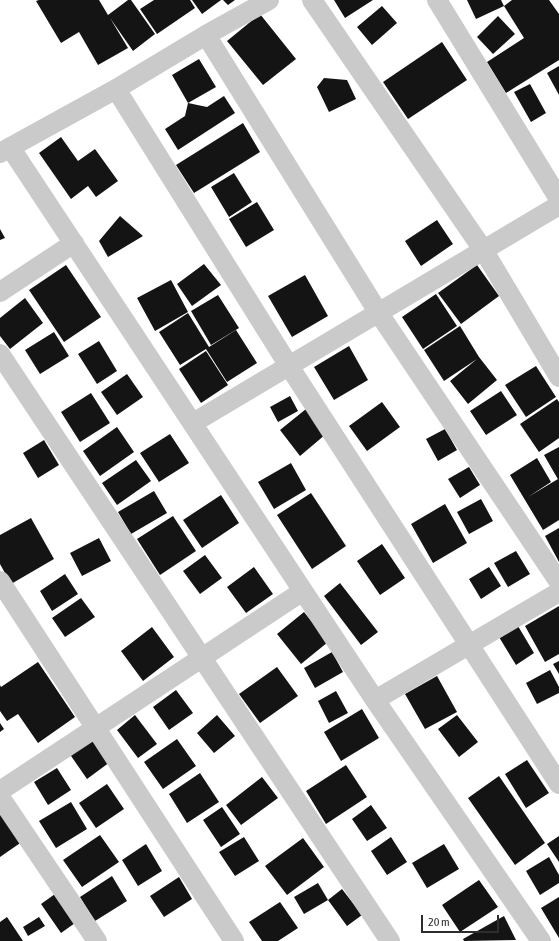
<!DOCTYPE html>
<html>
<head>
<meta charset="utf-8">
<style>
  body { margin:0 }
  #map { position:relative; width:559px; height:941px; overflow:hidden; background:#fff; font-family:"Asap Condensed",sans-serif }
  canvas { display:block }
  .scale { position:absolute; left:421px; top:915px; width:78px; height:18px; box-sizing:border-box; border:2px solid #2d2d2d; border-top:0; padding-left:5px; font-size:12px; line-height:14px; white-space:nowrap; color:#2d2d2d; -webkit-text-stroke:3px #fff; paint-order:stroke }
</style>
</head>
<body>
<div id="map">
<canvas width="559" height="941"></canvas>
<div class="scale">20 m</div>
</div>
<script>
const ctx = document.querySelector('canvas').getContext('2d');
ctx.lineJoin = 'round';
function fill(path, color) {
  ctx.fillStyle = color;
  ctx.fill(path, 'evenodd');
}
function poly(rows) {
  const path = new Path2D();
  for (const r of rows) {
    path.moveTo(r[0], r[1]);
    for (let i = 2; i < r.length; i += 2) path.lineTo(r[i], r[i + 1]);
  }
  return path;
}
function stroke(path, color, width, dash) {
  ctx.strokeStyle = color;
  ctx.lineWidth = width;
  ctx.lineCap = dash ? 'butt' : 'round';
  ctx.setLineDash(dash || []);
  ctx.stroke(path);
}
const building = poly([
  [39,0,99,0,108,15,128,0,131,0,155,34,133,51,110,18,128,48,98,65,79,32,61,43,36,1],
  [154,0,190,0,195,8,157,34,140,9],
  [192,0,221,0,202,14],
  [223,0,235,0,228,5],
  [334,0,373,0,345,18],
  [467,0,501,0,504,6,476,19],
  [512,0,549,0,559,14,559,60,506,93,487,62,524,38,504,6],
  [382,6,397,23,372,45,357,27],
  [260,14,296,59,263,85,227,41],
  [498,16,515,34,493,54,477,37],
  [442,42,467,80,408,119,383,82],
  [199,59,216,87,188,103,207,107,224,96,235,113,178,150,165,129,185,116,188,103,172,75],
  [559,66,559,95,547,73],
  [324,78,347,80,356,99,329,112,317,87],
  [530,84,546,113,531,122,514,92],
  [243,123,260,152,194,193,176,165],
  [61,137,78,161,95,149,118,181,96,197,88,186,71,199,39,153],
  [234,173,252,202,229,217,211,187],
  [257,202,274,230,246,247,229,219],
  [120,216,143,236,108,257,99,241],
  [437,220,453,244,421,266,405,241],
  [0,229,5,238,0,240],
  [204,264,221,285,192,306,177,284],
  [66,265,101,317,64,342,29,290],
  [477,265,499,296,461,324,438,293],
  [305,275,328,316,292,337,268,296],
  [171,280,188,312,155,331,137,298],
  [436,294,457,326,423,349,402,317],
  [218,295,239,328,211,345,191,311],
  [25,298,43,323,10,349,0,336,0,318],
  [188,313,209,347,236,330,257,363,227,382,206,349,180,365,159,332],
  [460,326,479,357,497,380,468,404,450,381,477,359,444,381,424,350],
  [54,332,69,356,40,374,25,350],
  [99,341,117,371,97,384,78,354],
  [349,346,368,380,334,400,314,367],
  [206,351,228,385,201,403,179,369],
  [536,366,556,397,526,417,505,385],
  [127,374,143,397,117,415,101,392],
  [501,391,517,415,486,435,470,411],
  [91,393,110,423,80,442,61,412],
  [290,396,298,411,278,422,270,407],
  [557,399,559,402,559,438,539,452,520,424],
  [382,402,400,427,367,451,349,426],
  [306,409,326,434,300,456,280,430],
  [117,427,134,452,100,476,83,451],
  [445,429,457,450,438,461,426,439],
  [170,434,189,463,159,482,140,453],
  [44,440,59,465,38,478,23,453],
  [559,447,559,481,544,455],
  [537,458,551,482,528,497,558,479,559,481,559,520,543,530,510,475],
  [136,460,151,481,117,505,102,483],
  [291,463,306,490,274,509,258,482],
  [469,467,480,485,460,498,448,479],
  [154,491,167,513,131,534,118,512],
  [311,493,346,546,312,569,277,515],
  [221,495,239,523,202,548,183,520],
  [481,499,493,521,469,534,457,512],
  [445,504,467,543,433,563,411,524],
  [173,516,196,551,160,575,137,539],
  [31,518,54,559,11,584,0,564,0,535],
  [559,528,559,562,545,536],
  [99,538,111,561,82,576,70,553],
  [382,544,405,578,380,595,357,561],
  [516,551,530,574,508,587,494,563],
  [205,555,222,578,200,594,183,571],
  [254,567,273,594,246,613,227,587],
  [489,567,501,586,481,599,469,579],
  [65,574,78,594,52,611,40,591],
  [340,583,378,632,361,645,324,596],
  [81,598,95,617,65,637,52,618],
  [559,606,559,654,545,662,525,626],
  [304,612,328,642,301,664,277,634],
  [518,626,534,653,516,665,499,637],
  [152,627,174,657,143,681,121,651],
  [332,652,343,672,315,688,304,668],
  [559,661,559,674,553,664],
  [38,662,75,717,38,743,18,714,7,721,0,711,0,685,1,687],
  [277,667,298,696,260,723,239,694],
  [550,670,559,687,559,693,537,704,526,683],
  [437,676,457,712,425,729,405,694],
  [176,690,193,713,169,730,153,707],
  [336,691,348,713,329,723,318,701],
  [362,709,379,738,341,761,324,732],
  [135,715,157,744,138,758,117,730],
  [217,715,235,736,214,753,197,733],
  [457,715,478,742,459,757,438,729],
  [0,723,4,729,0,732],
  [93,736,110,762,87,779,69,753],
  [177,739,196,766,163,789,144,762],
  [527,760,549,793,526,808,505,774],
  [346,765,367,797,326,824,306,791],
  [57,768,71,790,48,805,34,782],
  [200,773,219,802,187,823,169,794],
  [499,776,545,843,515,865,468,798],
  [262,777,278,798,241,825,226,805],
  [107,784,124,809,96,828,79,803],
  [71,802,87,829,56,848,39,821],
  [0,804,26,839,0,857],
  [371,805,387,828,367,841,352,819],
  [222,807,240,834,221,847,203,820],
  [100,835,119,862,82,887,63,860],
  [559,836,559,862,547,844],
  [244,837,259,861,235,876,219,852],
  [391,837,407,862,387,875,371,851],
  [303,838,324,867,287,895,265,866],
  [146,844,162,871,138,886,122,860],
  [444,844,459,869,427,888,412,863],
  [549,857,559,875,559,883,540,895,526,871],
  [112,876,127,901,95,921,80,897],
  [179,877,192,899,164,917,150,896],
  [479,880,498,907,460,932,442,905],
  [318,883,328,900,304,914,294,897],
  [342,889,362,915,347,926,328,900],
  [55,894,75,923,61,933,41,904],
  [559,897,559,938,541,908],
  [280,902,298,928,278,941,262,941,249,922],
  [504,916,516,940,464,941,463,939],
  [7,917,23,941,0,941,0,922],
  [39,917,45,926,28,936,23,927]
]);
const street = poly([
  [312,0,484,251,559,377],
  [437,0,559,199],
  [206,35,378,312,559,582],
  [116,89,289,366,559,784],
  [10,147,375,700,541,941],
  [0,153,116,89,206,35,269,0],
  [0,292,74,243],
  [0,354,390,941],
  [193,423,559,205],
  [0,581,234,941],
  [375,700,559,592],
  [0,791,303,591],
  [0,797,97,941]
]);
fill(building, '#141414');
stroke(street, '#cacaca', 20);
</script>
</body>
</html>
